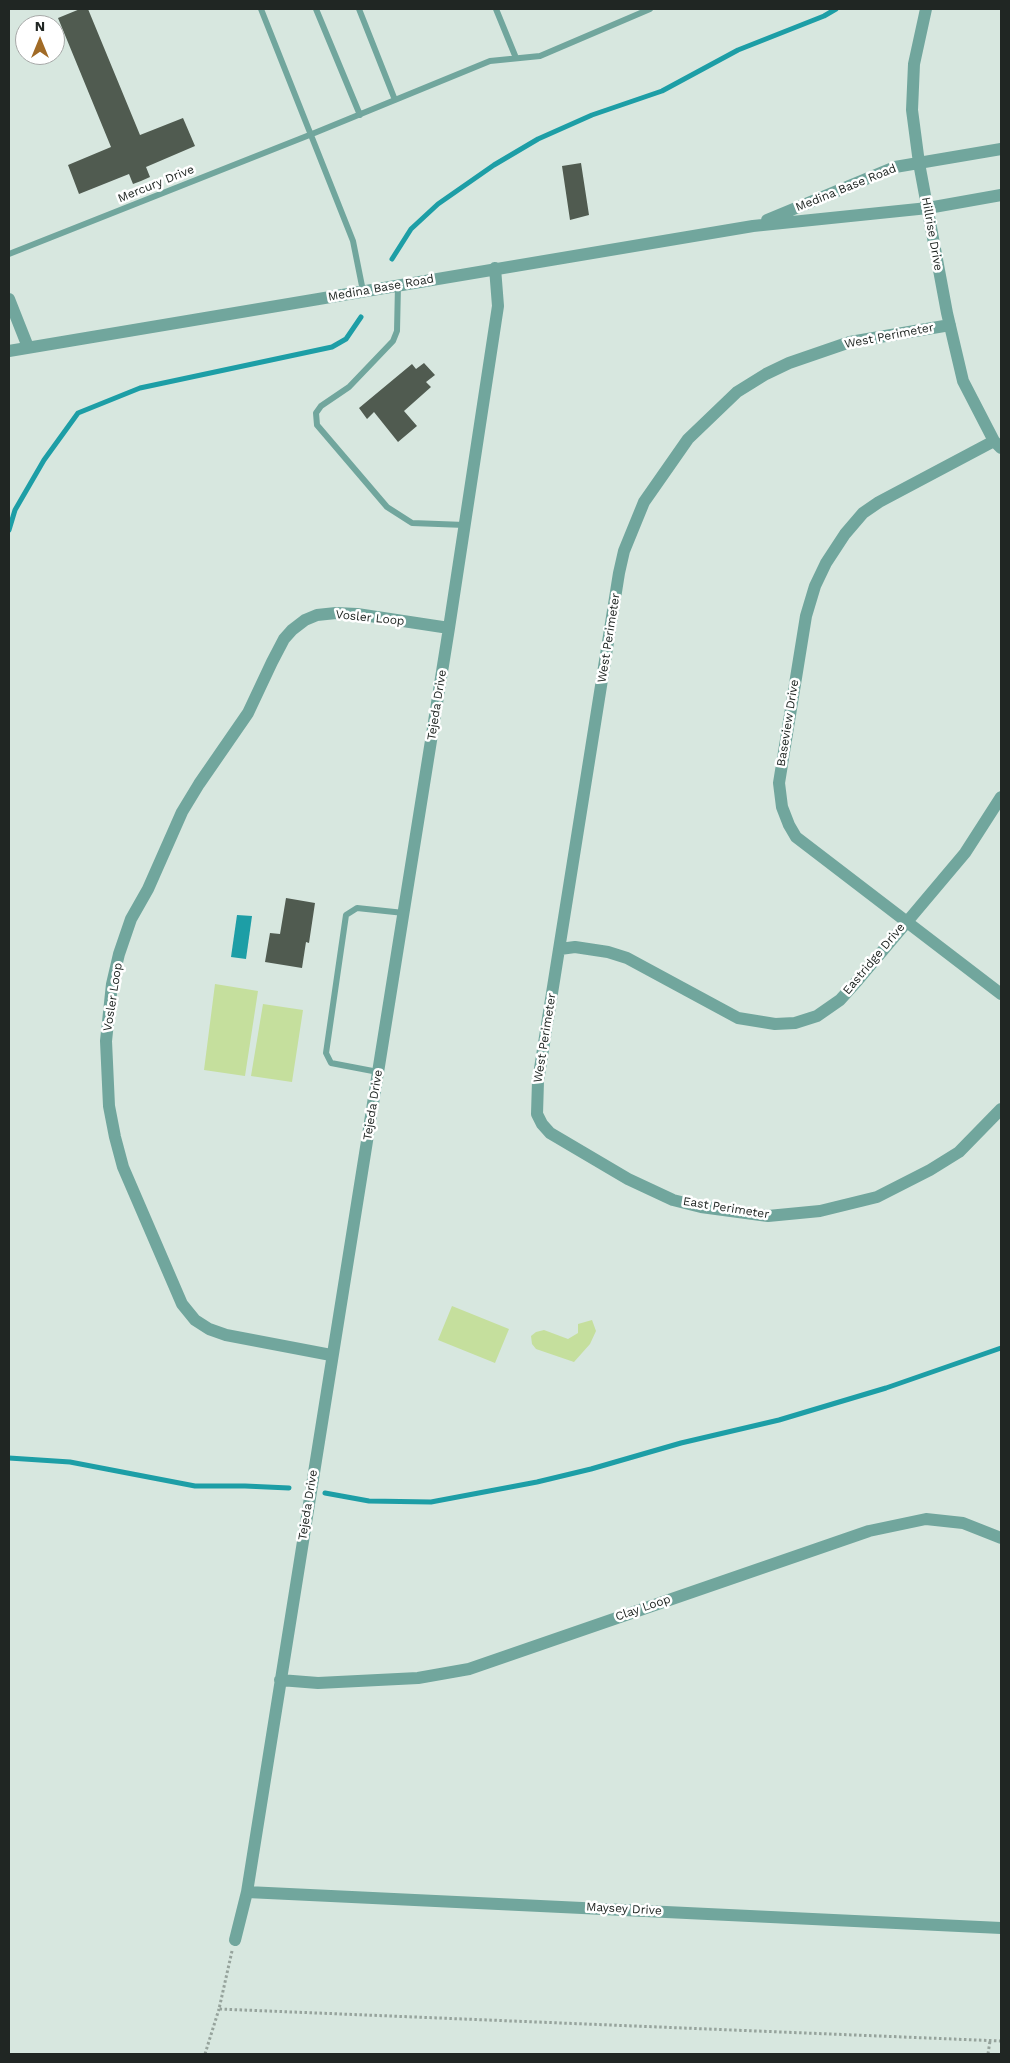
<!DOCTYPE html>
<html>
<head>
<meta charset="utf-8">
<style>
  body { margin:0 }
  #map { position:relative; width:1010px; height:2063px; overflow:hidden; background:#d7e7df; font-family:"Work Sans",sans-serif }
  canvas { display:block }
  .frame { position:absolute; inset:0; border:10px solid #202623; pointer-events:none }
  .north { position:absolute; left:15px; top:15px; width:50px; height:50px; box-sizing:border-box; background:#fff; border:1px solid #a6a8a7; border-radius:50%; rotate:0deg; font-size:14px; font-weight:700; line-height:20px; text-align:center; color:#202623 }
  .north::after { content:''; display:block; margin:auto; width:18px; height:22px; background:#a16b26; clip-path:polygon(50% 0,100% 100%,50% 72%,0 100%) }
</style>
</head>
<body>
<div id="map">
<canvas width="1010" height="2063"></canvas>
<div class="frame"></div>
<div class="north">N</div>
</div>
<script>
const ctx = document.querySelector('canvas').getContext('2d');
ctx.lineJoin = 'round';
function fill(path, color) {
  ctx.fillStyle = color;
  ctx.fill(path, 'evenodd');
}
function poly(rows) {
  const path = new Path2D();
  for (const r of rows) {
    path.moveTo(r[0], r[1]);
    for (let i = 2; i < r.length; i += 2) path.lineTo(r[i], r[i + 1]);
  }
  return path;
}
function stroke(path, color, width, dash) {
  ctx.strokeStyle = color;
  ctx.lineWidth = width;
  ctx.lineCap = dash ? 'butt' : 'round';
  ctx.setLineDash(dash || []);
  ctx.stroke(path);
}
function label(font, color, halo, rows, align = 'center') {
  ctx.font = font + ' "Work Sans",sans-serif';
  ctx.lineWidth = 5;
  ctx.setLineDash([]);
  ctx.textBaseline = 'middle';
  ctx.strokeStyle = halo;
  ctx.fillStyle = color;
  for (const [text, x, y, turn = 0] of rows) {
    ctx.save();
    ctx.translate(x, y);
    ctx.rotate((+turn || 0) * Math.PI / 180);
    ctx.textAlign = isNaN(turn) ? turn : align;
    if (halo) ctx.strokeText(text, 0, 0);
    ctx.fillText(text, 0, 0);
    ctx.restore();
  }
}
const green = poly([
  [215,984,258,991,245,1076,204,1070],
  [263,1004,303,1010,292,1082,251,1076],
  [452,1306,509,1329,495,1363,438,1340],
  [592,1320,596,1331,590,1344,574,1362,536,1349,532,1344,531,1336,536,1332,544,1330,568,1339,578,1333,578,1324]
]);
const water = poly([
  [237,915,252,916,246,959,231,957]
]);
const stream = poly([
  [392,259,411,229,438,204,494,165,538,139,592,115,662,91,738,50,824,16,836,9],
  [9,530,15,510,44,460,78,413,140,388,332,347,346,339,361,317],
  [9,1458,70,1462,195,1486,245,1486,289,1488],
  [325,1493,369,1501,431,1502,537,1482,591,1469,681,1443,779,1420,886,1388,1001,1348]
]);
const building = poly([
  [80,9,88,9,140,135,183,118,195,146,146,167,150,177,141,181,133,184,129,174,79,194,68,165,111,147,58,18],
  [581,163,589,215,570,220,562,166],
  [424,363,435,375,426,382,431,387,404,411,417,426,398,442,374,412,367,419,359,408,412,364,416,369],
  [286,898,315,903,309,943,306,942,302,968,265,962,270,933,280,934]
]);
const path = poly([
  [232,1951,219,2009,1001,2041],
  [205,2054,219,2009],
  [988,2054,990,2041]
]);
const lane = poly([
  [261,9,353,241,363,291],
  [316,9,360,115],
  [359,9,395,100],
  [496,9,516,58],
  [9,254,312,134,490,61,540,56,650,9],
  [398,285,397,331,393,341,349,387,321,406,316,413,317,425,387,507,412,523,465,525],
  [378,1072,331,1063,326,1053,346,915,357,908,404,913]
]);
const street = poly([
  [926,9,914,64,912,110,919,163,947,313,963,381,994,441,1001,448],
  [767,220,895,167,1001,149],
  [9,299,28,347],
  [950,325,850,342,789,363,766,374,737,392,688,439,644,502,624,551,619,573,538,1081,537,1114,542,1124,550,1133,628,1179,673,1200,701,1207,768,1216,820,1211,877,1197,930,1170,959,1152,1001,1109],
  [9,351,753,226,928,208,1001,195],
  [994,441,879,502,863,513,845,534,826,563,815,586,806,616,779,783,782,807,789,825,796,837,1001,994],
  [560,949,575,947,608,952,627,958,738,1018,775,1024,795,1023,817,1016,840,1000,858,980,965,853,1001,797],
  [331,1355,226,1335,209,1329,195,1320,182,1304,123,1167,115,1137,109,1106,106,1041,112,984,119,954,131,919,148,889,182,812,199,784,248,713,272,662,284,639,292,630,305,620,317,615,336,613,357,614,449,628],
  [280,1680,318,1683,418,1678,469,1669,869,1531,926,1519,963,1523,1001,1538],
  [247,1892,1001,1928],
  [235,1940,247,1892,449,628,498,306,495,268]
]);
const streetNames = [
  ["Mercury Drive",156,184,-22],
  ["Medina Base Road",846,188,-22],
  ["Hillrise Drive",932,234,80],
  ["Medina Base Road",381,288,-10],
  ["West Perimeter",889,336,-11],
  ["Vosler Loop",370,618,6],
  ["West Perimeter",609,638,-81],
  ["Tejeda Drive",437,705,-81],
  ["Baseview Drive",788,723,-81],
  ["Eastridge Drive",874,959,-50],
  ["Vosler Loop",113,997,-81],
  ["West Perimeter",545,1038,-81],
  ["Tejeda Drive",373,1105,-81],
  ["East Perimeter",726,1208,9],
  ["Tejeda Drive",308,1505,-81],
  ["Clay Loop",643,1608,-19],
  ["Maysey Drive",624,1909,3]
];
fill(green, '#c5df9d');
fill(water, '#1d9ea6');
stroke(stream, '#1d9ea6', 5);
fill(building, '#505b50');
stroke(path, '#96a39c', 3, [2.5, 2.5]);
stroke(lane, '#71a69d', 6);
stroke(street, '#71a69d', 12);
label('12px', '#202623', '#fff', streetNames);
</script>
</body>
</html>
